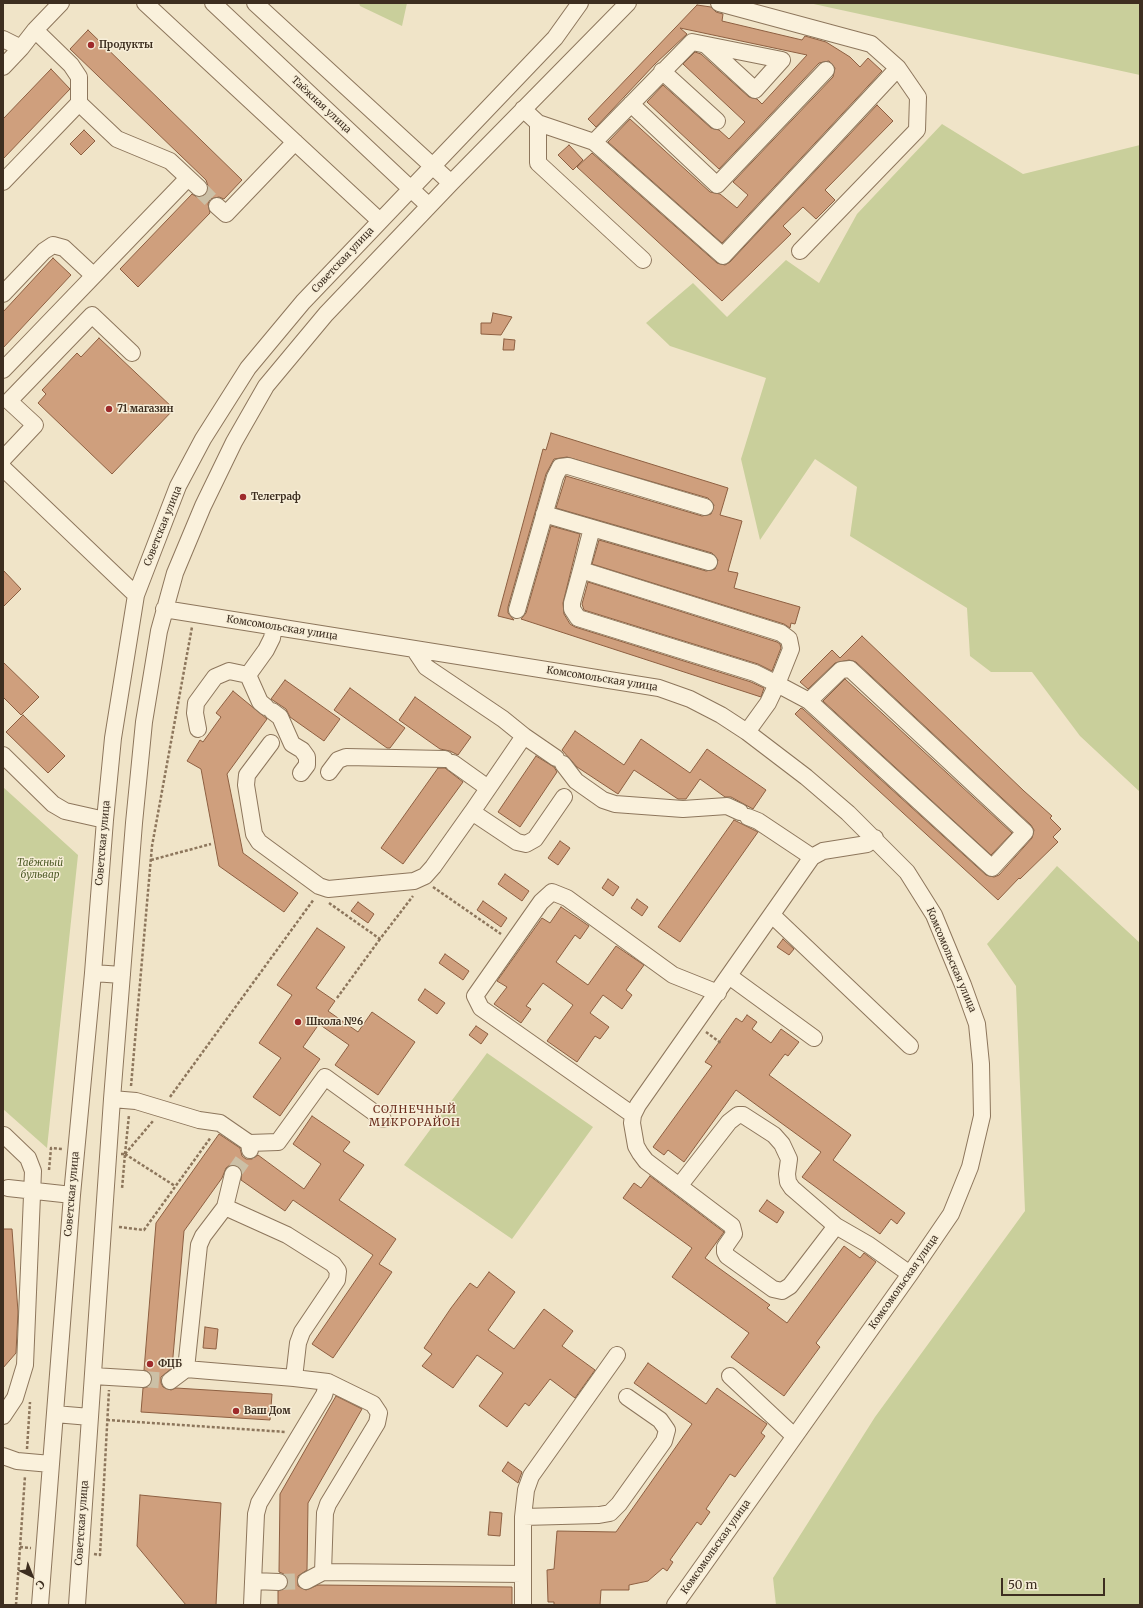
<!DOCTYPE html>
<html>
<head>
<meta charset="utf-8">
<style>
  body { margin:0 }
  #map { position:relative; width:1143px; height:1608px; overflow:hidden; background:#f0e4c8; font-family:Merriweather,serif }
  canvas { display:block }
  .frame { position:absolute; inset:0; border:4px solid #3d2e20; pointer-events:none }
  .north { position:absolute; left:12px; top:1556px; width:40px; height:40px; -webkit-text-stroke:3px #f7eed8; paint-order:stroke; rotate:137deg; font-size:11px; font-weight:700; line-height:16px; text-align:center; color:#3d2e20 }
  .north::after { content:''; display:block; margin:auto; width:14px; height:18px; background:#3d2e20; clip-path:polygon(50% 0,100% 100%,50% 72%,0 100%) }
  .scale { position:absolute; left:1001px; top:1578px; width:104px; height:18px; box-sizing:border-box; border:2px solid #3d2e20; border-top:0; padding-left:5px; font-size:12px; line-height:14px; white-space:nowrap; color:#3d2e20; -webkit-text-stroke:3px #f7eed8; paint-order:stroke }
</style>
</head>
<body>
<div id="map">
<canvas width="1143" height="1608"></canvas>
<div class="frame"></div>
<div class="north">С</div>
<div class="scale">50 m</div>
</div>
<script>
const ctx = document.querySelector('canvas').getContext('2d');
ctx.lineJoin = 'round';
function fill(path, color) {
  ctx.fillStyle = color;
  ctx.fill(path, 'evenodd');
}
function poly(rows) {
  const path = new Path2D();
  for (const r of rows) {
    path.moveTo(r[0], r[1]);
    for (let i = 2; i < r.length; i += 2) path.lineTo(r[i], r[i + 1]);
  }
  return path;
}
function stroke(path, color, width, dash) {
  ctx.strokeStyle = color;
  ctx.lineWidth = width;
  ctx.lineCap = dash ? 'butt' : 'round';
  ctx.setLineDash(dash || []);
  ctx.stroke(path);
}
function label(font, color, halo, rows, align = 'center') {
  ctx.font = font + ' Merriweather,serif';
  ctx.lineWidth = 3;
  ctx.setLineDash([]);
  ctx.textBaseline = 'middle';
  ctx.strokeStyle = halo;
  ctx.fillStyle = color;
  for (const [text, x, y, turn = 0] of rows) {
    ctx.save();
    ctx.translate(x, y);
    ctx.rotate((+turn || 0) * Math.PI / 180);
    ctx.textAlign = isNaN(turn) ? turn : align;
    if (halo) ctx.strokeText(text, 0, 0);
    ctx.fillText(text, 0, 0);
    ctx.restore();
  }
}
const green = poly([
  [359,3,407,3,402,26,360,6],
  [809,3,1140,3,1140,75],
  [942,124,1023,174,1140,145,1140,792,1080,736,1032,672,991,672,970,656,967,608,850,536,857,487,815,459,760,540,741,459,766,378,670,346,646,323,693,283,727,317,786,260,819,283,857,214],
  [3,787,78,855,47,1148,3,1109],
  [1057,866,1140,943,1140,1605,776,1605,773,1578,875,1417,1025,1211,1016,986,987,944],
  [487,1053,593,1127,512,1239,404,1165]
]);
const building = poly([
  [697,5,711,7,716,12,723,14,722,21,802,40,805,36,826,42,850,57,860,67,868,58,882,71,722,243,608,142,630,119,710,192,720,194,737,208,748,195,733,182,833,77,835,68,829,61,819,63,719,169,647,102,663,85,711,128,719,130,729,139,745,122,683,64,695,52,701,54,749,97,757,99,762,104,807,55,680,28,687,34,655,64,596,127,588,119,697,5],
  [88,30,242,180,224,199,219,197,210,199,208,204,210,213,138,287,120,269,192,194,197,197,206,195,208,186,206,180,70,49,88,30],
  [51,69,70,89,3,159,3,119,51,69],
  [877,105,893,121,825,190,835,200,816,219,803,207,783,226,791,234,722,301,577,167,592,153,717,263,725,265,730,262,877,105],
  [84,130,95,141,81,155,70,144,84,130],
  [569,145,583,160,573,170,558,155,569,145],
  [53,258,71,275,3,348,3,312,53,258],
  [493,313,512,317,501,335,481,334,481,323,491,323,493,313],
  [99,338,174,409,112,474,38,403,46,394,42,390,77,353,81,357,99,338],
  [504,339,515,340,514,350,503,350,504,339],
  [551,433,728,488,720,515,742,521,728,571,738,573,734,588,800,607,795,624,791,623,790,628,784,624,592,564,599,540,706,571,715,569,718,560,712,553,556,508,566,476,702,516,711,514,714,505,708,498,567,457,554,459,546,474,508,607,508,613,514,620,498,616,543,449,546,450,551,433],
  [551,526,580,534,563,603,564,614,570,624,575,627,751,682,764,688,761,697,521,619,526,613,551,526],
  [3,570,21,589,3,607,3,570],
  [588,582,777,642,780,644,781,648,772,671,758,664,584,610,582,604,588,582],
  [862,636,1024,791,1052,816,1050,818,1061,829,1053,837,1058,842,1020,879,1019,878,998,900,795,714,801,708,803,709,986,875,994,877,999,875,1032,838,1034,830,1031,825,856,662,849,660,835,663,808,689,800,682,832,650,840,658,862,636],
  [3,662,39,697,21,715,3,697,3,662],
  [845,679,1012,833,991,855,823,701,845,679],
  [285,680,340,719,324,741,290,717,286,709,271,699,285,680],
  [350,688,405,728,390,748,387,748,334,710,350,688],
  [233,691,267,719,227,774,243,853,298,893,284,912,219,866,201,769,187,761,200,740,203,742,221,717,216,713,233,691],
  [415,697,471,737,458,755,450,751,440,749,399,720,415,697],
  [23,715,65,756,48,773,6,732,23,715],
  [575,731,624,765,641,739,690,773,707,749,766,790,753,809,731,797,725,797,700,779,686,799,678,799,634,770,618,794,577,767,562,750,575,731],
  [536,756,554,767,557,772,520,827,498,812,536,756],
  [438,768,445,768,463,782,403,864,381,848,438,768],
  [734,820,758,832,680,942,658,927,734,820],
  [560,841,570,848,558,865,548,858,560,841],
  [505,874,529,891,522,901,498,884,505,874],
  [608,879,619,887,613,896,602,888,608,879],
  [637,899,648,907,642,916,631,908,637,899],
  [483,901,507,918,501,927,477,910,483,901],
  [358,902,374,914,368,923,351,911,358,902],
  [561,907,589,926,580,939,575,935,556,962,588,985,616,946,644,965,626,990,632,995,622,1009,603,995,590,1013,609,1027,600,1039,595,1036,577,1062,547,1041,573,1005,543,983,526,1006,531,1009,521,1023,494,1004,507,987,497,981,542,918,550,923,561,907],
  [317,928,345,947,316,988,335,1001,328,1011,358,1032,372,1012,415,1042,378,1095,335,1065,349,1045,319,1024,303,1047,320,1059,280,1116,253,1097,281,1058,259,1043,292,995,277,985,317,928],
  [783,939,794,949,789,955,777,947,783,939],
  [445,954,469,971,463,980,439,963,445,954],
  [425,989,445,1003,437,1014,418,1000,425,989],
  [747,1015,757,1022,752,1029,771,1043,781,1029,799,1042,788,1056,785,1054,769,1075,851,1135,833,1160,905,1213,897,1224,891,1219,880,1234,802,1177,821,1152,736,1090,684,1162,668,1150,664,1155,653,1147,712,1066,705,1062,736,1018,742,1022,747,1015],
  [476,1026,488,1034,481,1044,469,1035,476,1026],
  [312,1116,350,1142,343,1151,364,1165,339,1200,396,1239,379,1264,392,1272,333,1358,312,1344,373,1255,293,1200,285,1211,241,1180,242,1172,239,1167,230,1165,226,1168,222,1178,184,1231,172,1368,161,1377,161,1383,163,1387,171,1390,176,1388,272,1394,270,1420,141,1412,143,1388,148,1387,152,1380,151,1374,144,1370,156,1223,219,1134,240,1148,242,1156,246,1159,252,1159,258,1155,304,1189,321,1164,293,1144,312,1116],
  [650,1176,724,1232,705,1258,770,1305,767,1308,787,1323,844,1246,860,1258,864,1253,876,1262,816,1343,820,1347,784,1396,731,1357,749,1333,672,1277,692,1248,623,1198,634,1183,641,1188,650,1176],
  [767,1200,784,1212,777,1223,759,1211,767,1200],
  [3,1229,12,1229,18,1312,16,1353,3,1368,3,1229],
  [489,1272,515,1292,488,1330,514,1349,544,1309,573,1331,562,1346,595,1370,575,1398,550,1379,529,1406,525,1403,507,1427,479,1406,503,1373,477,1355,453,1388,422,1366,432,1354,424,1348,451,1308,470,1283,477,1288,489,1272],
  [205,1327,218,1329,216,1349,203,1348,205,1327],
  [648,1363,706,1404,717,1388,767,1424,761,1433,765,1436,735,1477,730,1474,706,1509,710,1512,701,1525,697,1522,670,1560,673,1562,667,1571,663,1568,648,1581,629,1585,629,1590,601,1590,600,1605,554,1605,554,1602,548,1602,547,1570,554,1569,557,1531,616,1532,692,1424,634,1383,648,1363],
  [336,1396,362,1409,308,1503,307,1570,298,1576,298,1586,306,1590,318,1585,512,1587,512,1605,278,1605,278,1591,287,1587,288,1582,284,1574,279,1572,280,1494,336,1396],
  [508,1462,522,1472,518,1483,502,1471,508,1462],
  [140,1495,221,1503,216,1605,186,1605,137,1546,140,1495],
  [490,1512,502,1513,500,1536,488,1535,490,1512]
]);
const minorTunnel = poly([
  [199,188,217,206],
  [233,1174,250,1150],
  [143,1379,170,1381],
  [279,1582,306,1581]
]);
const path = poly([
  [151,860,211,844],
  [433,887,501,934],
  [329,903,380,939,413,896],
  [337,998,380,939],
  [706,1032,721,1043],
  [131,1086,152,846,192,627],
  [170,1097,314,899],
  [121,1154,125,1154,122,1189],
  [125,1154,129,1115],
  [125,1154,153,1121],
  [125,1154,175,1186],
  [49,1170,51,1148,63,1149],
  [119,1227,144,1230,211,1137],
  [107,1420,286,1432],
  [27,1449,30,1402],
  [20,1547,31,1548],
  [94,1554,100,1555,109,1390],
  [16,1605,25,1476]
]);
const minor = poly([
  [61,3,35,30,71,65,79,77,79,103,117,139,170,161,199,188],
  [145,3,380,221],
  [213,3,429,206],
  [255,3,451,183],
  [719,3,871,44,898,68,918,97,917,130,800,251],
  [3,39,21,48,35,30],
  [3,67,21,48],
  [662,71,717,121],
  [631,104,717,185,826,70],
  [523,109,538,123,594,142,723,256,898,68],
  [538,123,538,163,643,260],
  [594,142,692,42,782,60,755,90,706,45],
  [3,182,79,103],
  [217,206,226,214,295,142],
  [3,294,44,251,53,245,64,248,93,275],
  [3,370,188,178],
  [3,459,35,425,9,401,92,315,132,353],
  [3,468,136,595],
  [544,514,709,562],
  [581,570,781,633,789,639,791,649,777,684,755,673,578,618,572,609,572,603,581,570,592,528],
  [164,609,659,688,690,699,721,715,747,732,806,777,848,813,907,872,934,915,963,985,977,1024,981,1064,982,1116,970,1167,951,1214,910,1274,675,1605],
  [517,610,555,477,560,467,568,466,705,507],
  [414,649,426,667,503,719,524,736,472,812,517,842,526,844,535,839,564,797],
  [266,707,260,702,248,675,266,650,272,638,274,627],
  [272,711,280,717,292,744,302,750,307,757,307,765,301,773],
  [198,729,195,713,196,703,215,677,229,671,248,675],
  [747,732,768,703,777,684,809,701,992,868,1025,832,850,669,841,670,809,701],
  [524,736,556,758],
  [271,743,247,775,246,785,254,834,259,842,319,886,328,889,414,881,425,876,433,867,472,812],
  [3,755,53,804,65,811,105,820],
  [453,763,488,788],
  [563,764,576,781,603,800,615,804,683,809,727,806,740,812],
  [329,772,338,760,346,757,445,759],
  [748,817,758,821,812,857],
  [875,838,867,844,823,851,812,857,638,1105,633,1115,632,1123,636,1146,640,1153,646,1161,732,1226,734,1234,725,1247,725,1252,727,1256,773,1289,782,1291,790,1286,836,1226,869,1245,910,1274],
  [772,915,910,1046],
  [93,973,122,975],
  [729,976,814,1038],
  [112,1099,136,1101,199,1120,220,1123,249,1143,250,1150],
  [633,1115,481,1008,475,996,541,902,552,892,567,898,673,975,718,993],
  [249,1143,278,1142,325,1077,383,1119],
  [233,1174,225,1207,203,1236,199,1245,186,1369,294,1378],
  [680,1185,729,1122,738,1115,743,1115,774,1135,782,1144,789,1159,787,1174,788,1182,792,1188,836,1226],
  [8,1188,72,1195],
  [225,1207,287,1235,333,1264,338,1271,337,1280,302,1332,298,1343,294,1378,328,1382],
  [93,1376,143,1379],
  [730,1376,794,1436],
  [170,1381,186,1369],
  [55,1414,90,1417],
  [3,1416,15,1398,25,1365,33,1171,28,1158,4,1135],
  [3,1456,17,1461,51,1464],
  [523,1517,526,1490,531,1476,617,1355],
  [253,1581,279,1582],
  [306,1581,323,1572],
  [40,1605,72,1195,93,973,105,820,113,738,136,595,178,486,203,439,248,368,303,302,555,38,580,3],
  [77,1605,112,1099,134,823,144,722,159,631,175,573,203,506,234,442,266,386,326,314,451,183,628,3],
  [252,1605,256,1514,259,1503,324,1395,328,1382,373,1404,379,1413,377,1423,328,1504,325,1513,323,1572,523,1574],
  [523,1605,523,1517,599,1515,610,1513,619,1504,664,1441,667,1430,660,1420,627,1397]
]);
const markers = [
  [91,45,4,"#9e2a2b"],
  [109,409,4,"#9e2a2b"],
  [243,497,4,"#9e2a2b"],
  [298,1022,4,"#9e2a2b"],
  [150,1364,4,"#9e2a2b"],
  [236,1411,4,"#9e2a2b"]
];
const poiNames = [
  ["Продукты",99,45],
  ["71 магазин",117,409],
  ["Телеграф",251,497],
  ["Школа №6",306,1022],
  ["ФЦБ",158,1364],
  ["Ваш Дом",244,1411]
];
const streetNames = [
  ["Таёжная улица",321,105,43],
  ["Советская улица",343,260,-47],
  ["Советская улица",163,526,-68],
  ["Комсомольская улица",282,628,9],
  ["Комсомольская улица",602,679,9],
  ["Советская улица",103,843,-85],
  ["Комсомольская улица",951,960,67],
  ["Советская улица",72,1194,-85],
  ["Комсомольская улица",904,1282,-55],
  ["Советская улица",82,1523,-86],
  ["Комсомольская улица",716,1547,-55]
];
const parkNames = [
  ["Таёжный",40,863],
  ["бульвар",40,875]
];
const neighbourhoodNames = [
  ["СОЛНЕЧНЫЙ",415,1110],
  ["МИКРОРАЙОН",415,1123]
];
fill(green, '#c9cf9b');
fill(building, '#cf9f7d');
stroke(building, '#8d5f41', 1);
stroke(minorTunnel, '#ccc0a6', 16, [16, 8]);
stroke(minor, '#8d765c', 18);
stroke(path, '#8d765c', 2.5, [3, 2]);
stroke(minor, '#faf1dc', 16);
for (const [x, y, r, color] of markers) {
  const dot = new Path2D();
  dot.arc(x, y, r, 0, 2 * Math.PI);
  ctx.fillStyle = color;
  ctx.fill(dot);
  stroke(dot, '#f7eed8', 1.5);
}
label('bold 10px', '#3d2e20', '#f7eed8', poiNames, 'left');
label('10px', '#3d2e20', '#f7eed8', streetNames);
label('italic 10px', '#4d5a26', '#f7eed8', parkNames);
ctx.letterSpacing = '1px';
label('11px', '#6b2e1e', '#f7eed8', neighbourhoodNames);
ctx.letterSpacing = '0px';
</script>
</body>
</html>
